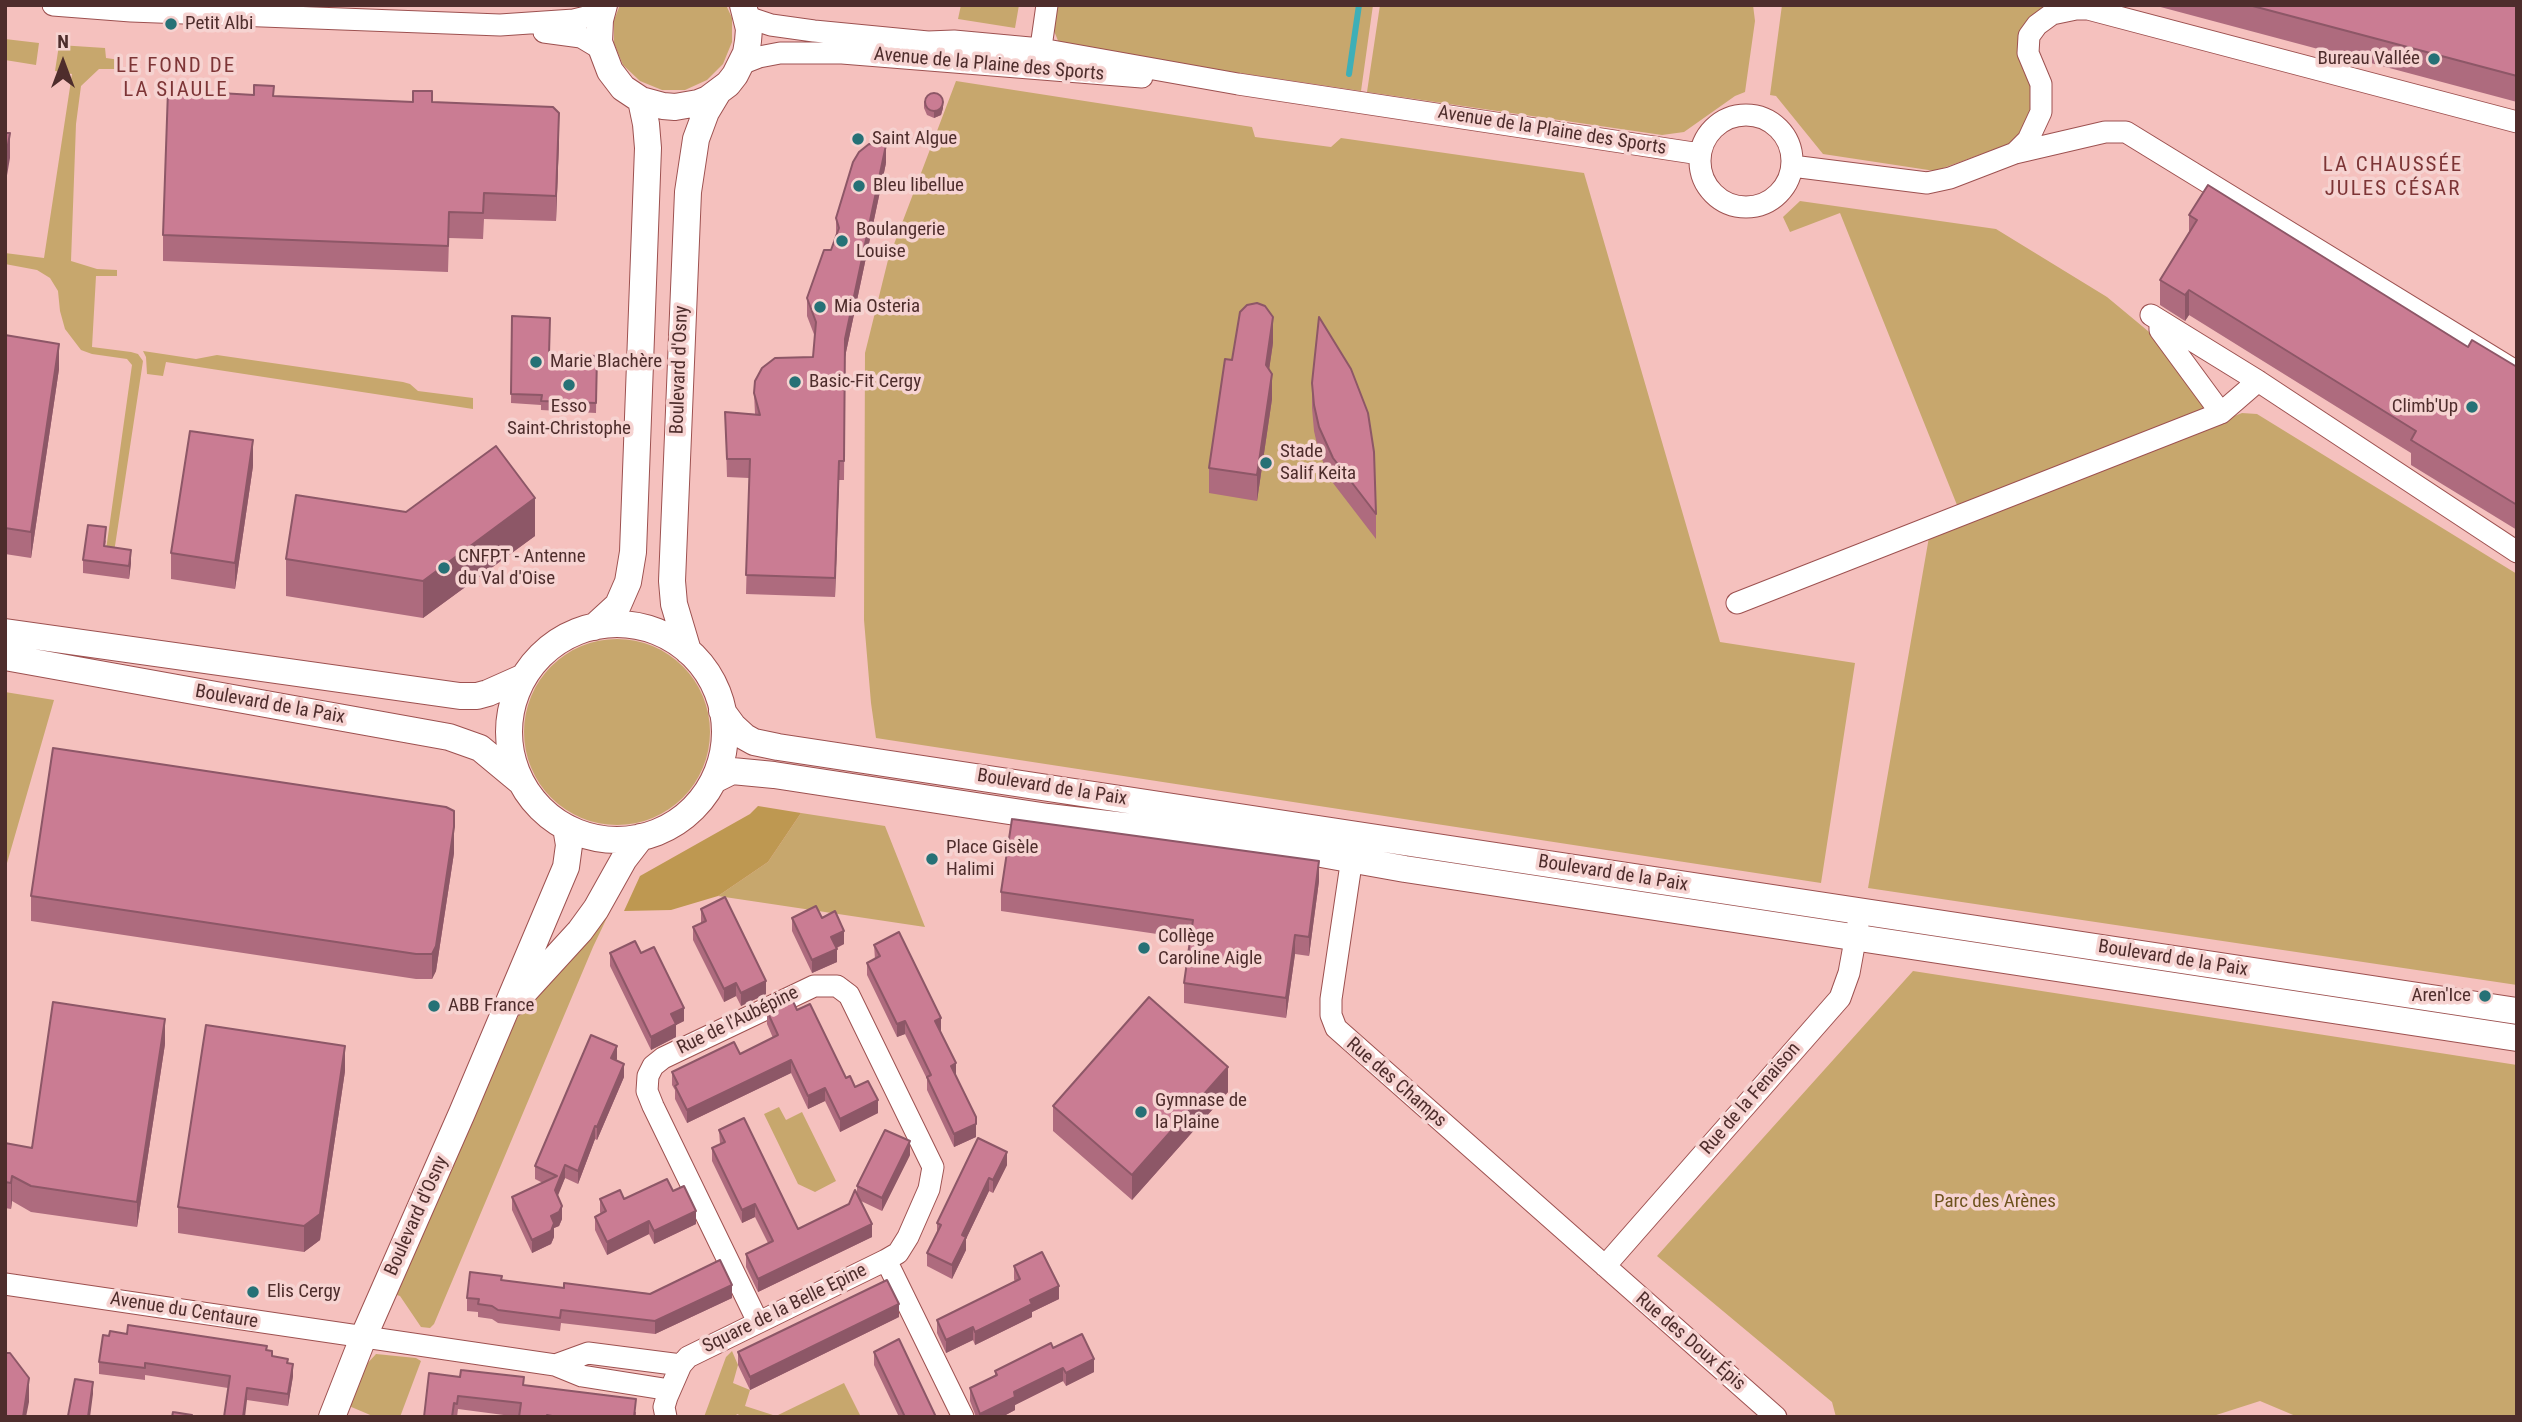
<!DOCTYPE html>
<html>
<head>
<meta charset="utf-8">
<style>
  body { margin:0 }
  #map { position:relative; width:2522px; height:1422px; overflow:hidden; background:#f5c1be; font-family:"Roboto Condensed",sans-serif }
  canvas { display:block }
  .frame { position:absolute; inset:0; border:7px solid #4e2d2c; pointer-events:none }
  .north { position:absolute; left:28px; top:28px; width:70px; height:70px; -webkit-text-stroke:5px #f6d3d1; paint-order:stroke; rotate:0deg; font-size:19px; font-weight:700; line-height:28px; text-align:center; color:#4e2d2c }
  .north::after { content:''; display:block; margin:auto; width:24px; height:32px; background:#4e2d2c; clip-path:polygon(50% 0,100% 100%,50% 72%,0 100%) }
</style>
</head>
<body>
<div id="map">
<canvas width="2522" height="1422"></canvas>
<div class="frame"></div>
<div class="north">N</div>
</div>
<script>
const ctx = document.querySelector('canvas').getContext('2d');
ctx.lineJoin = 'round';
function fill(path, color) {
  ctx.fillStyle = color;
  ctx.fill(path, 'evenodd');
}
function poly(rows) {
  const path = new Path2D();
  for (const r of rows) {
    if (r.length === 3) {
      path.moveTo(r[0] + r[2], r[1]);
      path.arc(r[0], r[1], r[2], 0, 2 * Math.PI);
      continue;
    }
    path.moveTo(r[0], r[1]);
    for (let i = 2; i < r.length; i += 2) path.lineTo(r[i], r[i + 1]);
  }
  return path;
}
function stroke(path, color, width, dash) {
  ctx.strokeStyle = color;
  ctx.lineWidth = width;
  ctx.lineCap = dash ? 'butt' : 'round';
  ctx.setLineDash(dash || []);
  ctx.stroke(path);
}
function label(font, color, halo, rows, align = 'center') {
  ctx.font = font + ' "Roboto Condensed",sans-serif';
  ctx.lineWidth = 7;
  ctx.setLineDash([]);
  ctx.textBaseline = 'middle';
  ctx.strokeStyle = halo;
  ctx.fillStyle = color;
  for (const [text, x, y, turn = 0] of rows) {
    ctx.save();
    ctx.translate(x, y);
    ctx.rotate((+turn || 0) * Math.PI / 180);
    ctx.textAlign = isNaN(turn) ? turn : align;
    if (halo) ctx.strokeText(text, 0, 0);
    ctx.fillText(text, 0, 0);
    ctx.restore();
  }
}
const green = poly([
  [620,5,726,5,732,18,732,42,723,64,707,80,685,90,662,90,640,81,623,65,614,43,614,20],
  [961,5,1019,5,1015,28,958,19],
  [1057,5,1373,5,1361,91,1065,47,1059,43,1054,31],
  [1380,5,1753,5,1755,21,1745,92,1735,96,1684,132,1662,135,1367,92],
  [1782,5,2064,5,2038,15,2035,104,2019,136,2009,144,1935,171,1823,154,1776,96,1770,95],
  [5,39,39,43,36,65,5,60],
  [59,45,105,48,106,58,120,60,118,69,99,69,81,86,76,124,71,261,97,269,117,270,117,276,96,276,92,347,131,352,138,354,143,361,113,559,105,557,132,365,127,359,92,354,81,350,65,329,60,311,58,291,50,278,37,270,5,264,5,253,44,258,72,74,55,71],
  [956,81,1252,127,1255,137,1331,147,1341,138,1584,173,1720,642,1855,663,1821,883,876,738,871,703,864,620,865,353,888,260],
  [1800,201,1996,229,2107,297,2160,341,2210,409,1957,505,1840,213,1790,232,1783,217],
  [143,351,196,359,217,355,403,382,410,384,418,391,473,398,473,409,166,362,163,376,147,374,146,357],
  [2242,413,2257,414,2517,574,2517,985,1868,888,1929,537],
  [617,732,93],
  [5,692,54,700,5,870],
  [801,813,885,826,925,927,718,896,768,862],
  [609,904,613,905,593,947,434,1324,430,1328,421,1327,400,1296,394,1294,510,1032,522,1009],
  [1913,971,2517,1065,2517,1417,2298,1417,2260,1401,2210,1417,1836,1417,1832,1402,1657,1256],
  [779,1107,786,1120,802,1112,836,1181,815,1192,798,1184,764,1114],
  [732,1351,738,1365,733,1383,750,1390,745,1406,776,1416,844,1383,861,1417,744,1417,737,1414,735,1417,704,1417,726,1357],
  [376,1354,416,1358,421,1361,400,1417,375,1417,349,1406,365,1366]
]);
const forest = poly([
  [758,806,801,813,768,862,718,896,671,910,624,911,640,876,750,814]
]);
const stream = poly([
  [1349,74,1359,5]
]);
const minor = poly([
  [53,5,131,11,500,25,574,20,586,17,603,8],
  [747,17,771,25,814,31,928,42,954,41,1041,49,1238,84,1700,154],
  [544,32,581,37,601,49],
  [1039,61,1047,5],
  [741,64,759,57,780,53,842,53,1142,77],
  [1746,161,46],
  [2015,153,2028,140,2041,112,2041,84,2028,53,2029,36,2037,25,2052,14,2076,9,2088,9,2517,122],
  [1792,166,1927,183,1950,178,2015,153,2105,132,2126,132,2517,372],
  [2151,315,2258,381,2517,552],
  [2160,322,2160,330,2221,413],
  [1737,603,2221,413,2258,381],
  [1354,844,1331,999,1331,1015,1336,1028,1776,1417],
  [1605,1266,1840,998,1849,973,1858,924],
  [5,1284,555,1365],
  [758,1322,653,1106,647,1091,648,1076,653,1066,663,1058,814,986,837,986,849,995,933,1167,929,1189,908,1237,898,1253,886,1260],
  [670,1390,582,1376,555,1365,588,1353,681,1365],
  [666,1417,664,1407,667,1397,681,1365,688,1357,886,1260,963,1417]
]);
const major = poly([
  [604,5,600,20,599,42,610,71,623,88,641,100,663,106,675,107,698,103,708,99,728,84,735,75,746,53,748,41,749,29,743,5],
  [617,732,108],
  [594,627,618,605,628,582,633,552,648,148,646,124,641,100],
  [5,632,460,696,477,696,488,693,524,677],
  [688,651,674,604,672,581,688,192,696,139,706,112,718,92],
  [5,657,449,737,480,748,521,782],
  [722,711,733,726,745,737,754,742,778,747,2517,1011],
  [714,780,732,771,774,775,1048,817,1201,835,1299,850,1405,869,2517,1038],
  [515,1002,580,931,596,909,624,859,641,837],
  [332,1417,363,1338,462,1113,566,867,569,845,566,827]
]);
const wall = poly([
  [2153,5,2517,5,2517,102],
  [274,97,432,102,559,139,556,221,484,219,483,239,449,238,448,272,163,261,163,235],
  [924,101,943,108,941,115,934,118,927,115,924,108],
  [886,163,845,357,844,480,839,480,835,597,746,594,749,478,727,477,725,412,755,414,754,393,813,357,815,337,807,316,807,298,831,250,836,237,836,218],
  [2189,215,2468,347,2517,367,2517,530,2411,465,2411,453,2189,315,2185,321,2160,305,2160,280,2189,232],
  [512,316,549,354,597,356,596,413,541,410,541,405,511,403],
  [5,335,59,369,31,558,5,554],
  [1273,343,1269,369,1272,399,1257,501,1209,493,1209,468],
  [1312,383,1376,514,1376,539,1333,483,1319,453,1314,431,1312,408],
  [253,466,235,589,171,579,171,553],
  [535,536,423,618,286,596,286,559],
  [106,540,105,546,131,563,129,579,83,573,83,560],
  [454,853,436,971,432,979,416,979,31,921,31,896],
  [1319,881,1309,956,1295,954,1286,1018,1184,1003,1184,983,1191,939,1001,911,1001,892],
  [701,909,766,994,741,1006,736,996,724,1002,693,940,693,927,701,924],
  [792,918,822,918,844,944,837,948,837,962,812,973,792,931],
  [874,945,941,1031,940,1031,976,1137,954,1147,927,1090,927,1079,905,1034,897,1037,867,975,867,963,875,959],
  [610,953,641,953,684,1021,676,1025,676,1037,651,1050,610,966],
  [797,1010,846,1078,878,1113,840,1132,825,1101,808,1109,791,1073,687,1123,675,1099,675,1090,672,1085,672,1072,740,1054,773,1038,767,1024,767,1011],
  [165,1044,137,1227,31,1212,12,1201,11,1209,5,1208,5,1143,32,1148],
  [617,1059,616,1060,624,1077,597,1140,595,1139,578,1184,565,1178,557,1196,562,1219,559,1226,554,1228,554,1237,551,1244,532,1253,512,1210,512,1197,543,1183,535,1179,535,1166],
  [345,1071,320,1240,304,1252,178,1233,178,1207],
  [1228,1092,1132,1200,1053,1131,1053,1106],
  [719,1130,798,1229,849,1204,857,1194,857,1186,910,1155,882,1211,861,1201,872,1237,758,1292,746,1267,746,1254,768,1243,755,1217,742,1223,712,1161,712,1148,720,1144],
  [978,1138,1007,1165,993,1193,989,1191,966,1239,966,1250,952,1279,927,1266,927,1253,937,1233,937,1223],
  [673,1191,696,1224,654,1244,649,1234,607,1255,595,1230,595,1217,601,1214,600,1212,600,1199,624,1199],
  [1014,1266,1059,1299,1032,1312,1032,1317,975,1345,973,1340,946,1353,937,1333,937,1320,1015,1282,1014,1279],
  [502,1280,564,1288,732,1298,655,1334,561,1323,560,1331,498,1323,492,1319,478,1317,478,1312,467,1311,467,1298],
  [899,1317,750,1390,738,1365,738,1352],
  [127,1334,267,1350,272,1356,288,1363,293,1376,288,1406,247,1400,228,1388,145,1375,145,1380,99,1374,99,1362,109,1336],
  [1053,1348,1094,1372,1066,1386,1063,1381,1015,1405,1015,1410,1002,1417,976,1417,970,1401,970,1388,995,1376,995,1371],
  [874,1352,936,1417,899,1417,874,1365],
  [429,1373,524,1386,636,1412,636,1417,519,1417,458,1409,457,1417,424,1417]
]);
const shadedWall = poly([
  [943,102,943,108,941,115,934,118,934,111],
  [559,113,559,139,556,221,556,196],
  [10,133,10,158,5,187,5,162],
  [886,145,886,163,845,357,844,480,845,339],
  [2189,290,2189,315,2185,321,2185,295],
  [1273,317,1273,343,1266,391,1266,365],
  [59,344,59,369,31,558,31,532],
  [1272,374,1272,399,1257,501,1257,475],
  [253,440,253,466,235,589,235,563],
  [839,461,839,480,835,597,835,578],
  [535,498,535,536,423,618,423,581],
  [131,550,131,563,129,579,129,566],
  [454,827,454,853,436,971,432,979,432,954],
  [1319,861,1319,881,1309,956,1309,937],
  [844,931,844,944,831,950,831,937],
  [1295,935,1295,954,1286,1018,1286,998],
  [837,949,837,962,812,973,812,960],
  [766,981,766,994,741,1006,741,993],
  [736,983,736,996,724,1002,724,989],
  [684,1008,684,1021,676,1025,676,1037,651,1050,651,1037,671,1014],
  [941,1018,941,1031,935,1033,935,1021],
  [165,1019,165,1044,137,1227,137,1202],
  [905,1021,905,1034,897,1037,897,1024],
  [345,1046,345,1071,320,1240,304,1252,304,1226],
  [617,1046,617,1059,611,1071,611,1058],
  [791,1060,791,1073,687,1123,687,1110],
  [956,1063,956,1076,951,1066],
  [624,1064,624,1077,597,1140,597,1127],
  [1228,1067,1228,1092,1132,1200,1132,1175],
  [825,1088,825,1101,808,1109,808,1096],
  [878,1100,878,1113,840,1132,840,1119],
  [976,1124,976,1137,954,1147,954,1134],
  [595,1126,595,1139,578,1184,578,1171],
  [910,1141,910,1155,882,1211,882,1198],
  [1007,1152,1007,1165,993,1193,993,1180],
  [565,1165,565,1178,555,1203,555,1190],
  [12,1176,12,1201,11,1209,11,1183],
  [989,1178,989,1191,966,1239,966,1250,952,1279,952,1265,962,1235],
  [755,1204,755,1217,742,1223,742,1210],
  [562,1206,562,1219,559,1226,554,1228,554,1237,551,1244,532,1253,532,1240,551,1216],
  [696,1211,696,1224,654,1244,654,1231],
  [649,1221,649,1234,607,1255,607,1242],
  [872,1224,872,1237,758,1292,758,1279],
  [732,1285,732,1298,655,1334,655,1321],
  [1059,1286,1059,1299,1032,1312,1032,1317,975,1345,975,1332,1030,1300],
  [899,1304,899,1317,750,1390,750,1377],
  [973,1327,973,1340,946,1353,946,1340],
  [1094,1359,1094,1372,1066,1386,1066,1373],
  [293,1364,293,1376,288,1406,288,1394],
  [1063,1368,1063,1381,1015,1405,1015,1410,1002,1417,980,1417,980,1414,1014,1392],
  [29,1378,29,1402,26,1417,23,1417],
  [93,1382,93,1394,90,1417,88,1417],
  [247,1388,247,1400,245,1417,243,1417]
]);
const building = poly([
  [2249,5,2517,5,2517,76,2249,5],
  [254,85,274,86,273,96,413,102,413,91,432,91,432,102,553,107,559,113,556,196,484,193,483,213,449,212,448,246,163,235,168,90,254,95,254,85],
  [934,102,9],
  [5,133,10,133,5,162,5,133],
  [869,144,886,145,845,339,844,461,839,461,835,578,746,575,750,459,727,459,725,412,760,415,754,393,755,381,762,368,775,358,813,357,816,322,807,298,824,250,831,250,839,228,836,218,853,162,859,152,869,144],
  [2208,185,2468,347,2472,340,2517,367,2517,505,2411,440,2416,431,2189,290,2185,295,2160,280,2197,220,2189,215,2208,185],
  [1257,303,1265,306,1273,317,1266,365,1272,374,1257,475,1209,468,1225,359,1232,360,1240,312,1247,305,1257,303],
  [512,316,550,318,549,354,597,356,596,403,541,401,542,395,511,394,512,316],
  [1319,317,1351,369,1368,413,1374,452,1376,514,1333,458,1319,427,1314,405,1312,383,1319,317],
  [5,335,59,344,31,532,5,528,5,335],
  [190,431,253,440,235,563,171,553,190,431],
  [496,446,535,498,423,581,286,559,296,495,406,512,496,446],
  [88,525,106,527,104,546,131,550,129,566,83,560,88,525],
  [53,748,446,807,454,811,454,827,436,946,432,954,416,954,31,896,53,748],
  [1012,819,1319,861,1309,937,1295,935,1286,998,1184,983,1193,920,1001,892,1012,819],
  [725,897,766,981,741,993,736,983,724,989,693,927,706,921,701,909,725,897],
  [816,906,822,918,835,911,844,931,831,937,837,949,812,960,792,918,816,906],
  [899,932,941,1018,935,1021,956,1063,951,1066,976,1117,976,1124,954,1134,927,1077,931,1075,905,1021,897,1024,867,963,880,956,874,945,899,932],
  [635,941,641,953,654,947,684,1008,671,1014,676,1024,651,1037,610,953,635,941],
  [1149,997,1228,1067,1132,1175,1053,1106,1149,997],
  [792,999,797,1010,810,1004,846,1078,850,1076,855,1087,868,1081,878,1100,840,1119,825,1088,808,1096,791,1060,687,1110,675,1086,678,1084,672,1072,734,1042,740,1054,778,1035,767,1011,792,999],
  [53,1002,165,1019,137,1202,31,1186,12,1176,11,1183,5,1182,5,1143,32,1148,53,1002],
  [206,1025,345,1046,320,1214,304,1226,178,1207,206,1025],
  [591,1035,617,1046,611,1058,624,1064,597,1127,595,1126,578,1171,565,1165,555,1190,562,1206,559,1212,551,1216,554,1223,551,1231,532,1240,512,1197,557,1176,535,1166,591,1035],
  [744,1118,798,1229,849,1204,855,1190,872,1224,758,1279,746,1254,773,1241,755,1204,742,1210,712,1148,725,1142,719,1130,744,1118],
  [885,1130,910,1141,882,1198,857,1186,885,1130],
  [978,1138,1007,1152,993,1180,989,1178,962,1235,966,1237,952,1265,927,1253,941,1225,937,1223,978,1138],
  [667,1179,673,1191,684,1186,696,1211,654,1231,649,1221,607,1242,595,1217,606,1211,600,1199,620,1190,624,1199,667,1179],
  [1042,1252,1059,1286,1030,1300,1032,1304,975,1332,973,1327,946,1340,937,1320,1020,1279,1014,1266,1042,1252],
  [720,1260,732,1285,655,1321,561,1310,560,1318,498,1310,492,1306,478,1304,479,1299,467,1298,470,1272,502,1276,501,1280,564,1288,564,1283,650,1294,720,1260],
  [887,1280,899,1304,750,1377,738,1352,887,1280],
  [128,1325,267,1346,266,1350,272,1351,272,1356,288,1359,287,1363,293,1364,288,1394,247,1388,243,1417,224,1417,230,1376,145,1363,145,1368,99,1362,103,1335,109,1336,110,1331,127,1334,128,1325],
  [1082,1334,1094,1359,1066,1373,1063,1368,1014,1392,1015,1397,980,1414,970,1388,997,1375,995,1371,1051,1343,1053,1348,1082,1334],
  [899,1339,936,1417,905,1417,874,1352,899,1339],
  [5,1353,10,1353,29,1378,23,1417,5,1417,5,1353],
  [461,1370,524,1377,523,1385,636,1399,634,1417,557,1417,547,1415,547,1417,519,1417,521,1403,458,1396,457,1404,454,1403,452,1417,424,1417,429,1373,460,1377,461,1370],
  [75,1379,93,1382,88,1417,66,1417,66,1416,68,1416,75,1379],
  [173,1412,192,1415,191,1417,172,1417,173,1412]
]);
const markers = [
  [171,24,7,"#267176"],
  [2434,59,7,"#267176"],
  [858,139,7,"#267176"],
  [859,186,7,"#267176"],
  [842,241,7,"#267176"],
  [820,307,7,"#267176"],
  [536,362,7,"#267176"],
  [795,382,7,"#267176"],
  [569,385,7,"#267176"],
  [2472,407,7,"#267176"],
  [1266,463,7,"#267176"],
  [444,568,7,"#267176"],
  [932,859,7,"#267176"],
  [1144,948,7,"#267176"],
  [2485,996,7,"#267176"],
  [434,1006,7,"#267176"],
  [1141,1112,7,"#267176"],
  [253,1292,7,"#267176"]
];
const poiNames = [
  ["Petit Albi",185,24],
  ["Bureau Vallée",2420,59,"right"],
  ["Saint Algue",872,139],
  ["Bleu libellue",873,186],
  ["Boulangerie",856,230],
  ["Louise",856,252],
  ["Mia Osteria",834,307],
  ["Marie Blachère",550,362],
  ["Basic-Fit Cergy",809,382],
  ["Esso",569,407,"center"],
  ["Saint-Christophe",569,429,"center"],
  ["Climb'Up",2458,407,"right"],
  ["Stade",1280,452],
  ["Salif Keita",1280,474],
  ["CNFPT - Antenne",458,557],
  ["du Val d'Oise",458,579],
  ["Place Gisèle",946,848],
  ["Halimi",946,870],
  ["Collège",1158,937],
  ["Caroline Aigle",1158,959],
  ["Aren'Ice",2471,996,"right"],
  ["ABB France",448,1006],
  ["Gymnase de",1155,1101],
  ["la Plaine",1155,1123],
  ["Elis Cergy",267,1292]
];
const streetNames = [
  ["Avenue de la Plaine des Sports",989,65,5],
  ["Avenue de la Plaine des Sports",1552,131,9],
  ["Boulevard d'Osny",680,370,-88],
  ["Boulevard de la Paix",270,705,10],
  ["Boulevard de la Paix",1052,788,9],
  ["Boulevard de la Paix",1613,874,9],
  ["Boulevard de la Paix",2173,959,9],
  ["Rue de l'Aubépine",738,1021,-26],
  ["Rue des Champs",1396,1083,41],
  ["Rue de la Fenaison",1751,1099,-49],
  ["Boulevard d'Osny",417,1216,-66],
  ["Square de la Belle Epine",785,1309,-26],
  ["Avenue du Centaure",184,1311,9],
  ["Rue des Doux Épis",1690,1342,41]
];
const parkNames = [
  ["Parc des Arènes",1995,1202]
];
const neighbourhoodNames = [
  ["LE FOND DE",176,67],
  ["LA SIAULE",176,91],
  ["LA CHAUSSÉE",2393,166],
  ["JULES CÉSAR",2393,190]
];
fill(green, '#c7a76d');
fill(forest, '#be9851');
stroke(stream, '#3eafb7', 6);
stroke(minor, '#9d5150', 23);
stroke(major, '#9d5150', 28);
stroke(minor, '#fff', 21);
stroke(major, '#fff', 26);
fill(wall, '#ae6b7e');
fill(shadedWall, '#8d5767');
fill(building, '#ca7c93');
stroke(building, '#8d5767', 2);
for (const [x, y, r, color] of markers) {
  const dot = new Path2D();
  dot.arc(x, y, r, 0, 2 * Math.PI);
  ctx.fillStyle = color;
  ctx.fill(dot);
  stroke(dot, '#f6d3d1', 2.5);
}
label('19px', '#4e2d2c', '#f6d3d1', poiNames, 'left');
label('19px', '#4e2d2c', '#f6d3d1', streetNames);
label('19px', '#6e531e', '#f6d3d1', parkNames);
ctx.letterSpacing = '2px';
label('21px', '#7d3536', '#f6d3d1', neighbourhoodNames);
ctx.letterSpacing = '0px';
</script>
</body>
</html>
